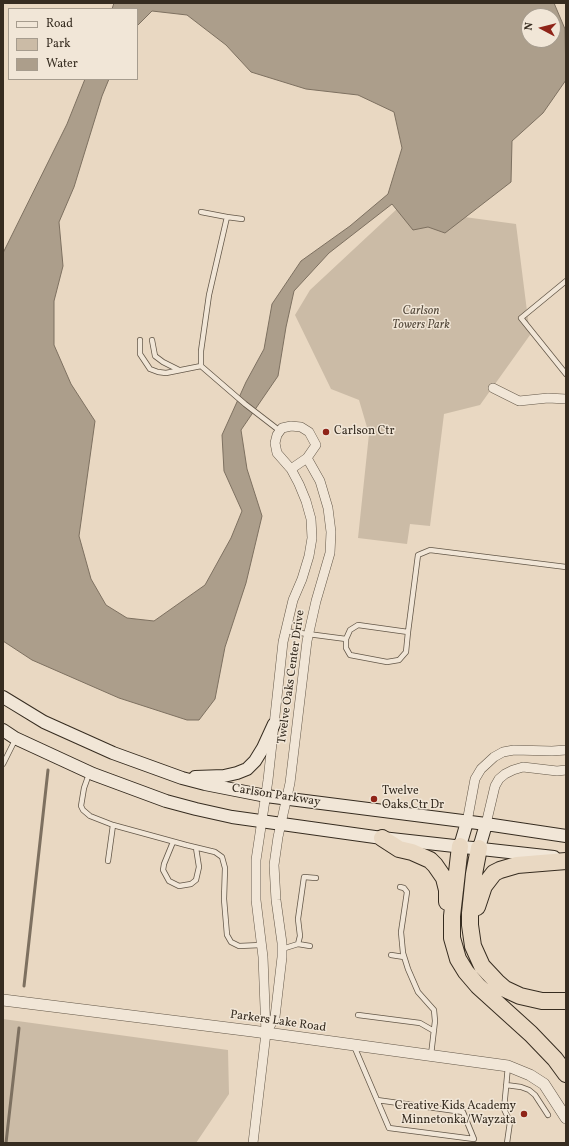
<!DOCTYPE html>
<html>
<head>
<meta charset="utf-8">
<style>
  body { margin:0 }
  #map { position:relative; width:569px; height:1146px; overflow:hidden; background:#e9d8c2; font-family:Vollkorn,serif }
  canvas { display:block }
  .frame { position:absolute; inset:0; border:4px solid #362c20; pointer-events:none }
  .legend { position:absolute; left:8px; top:8px; width:130px; height:72px; box-sizing:border-box; background:#f1e6d7; border:1px solid #a69c8e; margin:0; padding:5px 7px; list-style:none; font-size:12px; color:#362c20 }
  .legend li { display:flex; align-items:center; gap:8px; height:20px }
  .legend b { width:20px; border:1px solid #a69c8e }
  .north { position:absolute; left:521px; top:8px; width:40px; height:40px; box-sizing:border-box; background:#f1e6d7; border:1px solid #a69c8e; border-radius:50%; rotate:277deg; font-size:11px; font-weight:700; line-height:16px; text-align:center; color:#362c20 }
  .north::after { content:''; display:block; margin:auto; width:14px; height:18px; background:#8f2418; clip-path:polygon(50% 0,100% 100%,50% 72%,0 100%) }
</style>
</head>
<body>
<div id="map">
<canvas width="569" height="1146"></canvas>
<div class="frame"></div>
<ul class="legend">
<li><b style="height:5px;background:#f1e6d7"></b>Road</li>
<li><b style="height:11px;background:#cbbba6"></b>Park</li>
<li><b style="height:11px;background:#ac9e8b"></b>Water</li>
</ul>
<div class="north">N</div>
</div>
<script>
const ctx = document.querySelector('canvas').getContext('2d');
ctx.lineJoin = 'round';
function fill(path, color) {
  ctx.fillStyle = color;
  ctx.fill(path, 'evenodd');
}
function poly(rows) {
  const path = new Path2D();
  for (const r of rows) {
    path.moveTo(r[0], r[1]);
    for (let i = 2; i < r.length; i += 2) path.lineTo(r[i], r[i + 1]);
  }
  return path;
}
function stroke(path, color, width, dash) {
  ctx.strokeStyle = color;
  ctx.lineWidth = width;
  ctx.lineCap = dash ? 'butt' : 'round';
  ctx.setLineDash(dash || []);
  ctx.stroke(path);
}
function label(font, color, halo, rows, align = 'center') {
  ctx.font = font + ' Vollkorn,serif';
  ctx.lineWidth = 3;
  ctx.setLineDash([]);
  ctx.textBaseline = 'middle';
  ctx.strokeStyle = halo;
  ctx.fillStyle = color;
  for (const [text, x, y, turn = 0] of rows) {
    ctx.save();
    ctx.translate(x, y);
    ctx.rotate((+turn || 0) * Math.PI / 180);
    ctx.textAlign = isNaN(turn) ? turn : align;
    if (halo) ctx.strokeText(text, 0, 0);
    ctx.fillText(text, 0, 0);
    ctx.restore();
  }
}
const green = poly([
  [398,208,516,224,530,335,480,405,444,414,430,526,410,524,407,544,358,538,369,434,359,400,331,389,295,315,310,290],
  [3,1019,228,1050,229,1094,196,1143,3,1143]
]);
const water = poly([
  [114,3,554,3,565,29,566,80,543,113,512,141,511,182,445,233,428,227,413,230,392,204,329,253,294,291,286,327,278,376,241,430,247,469,262,516,246,583,225,647,215,699,199,720,187,720,119,698,32,660,3,641,3,253,67,124,85,79,109,79,102,96,74,187,59,222,63,266,54,301,54,345,71,384,95,421,79,536,91,579,106,605,127,618,154,621,205,585,231,538,242,511,224,471,222,435,246,382,264,349,272,304,301,261,350,226,388,194,402,148,394,112,358,95,306,89,251,72,226,45,187,15,152,11,137,26,137,9,112,9,114,3],
  [529,16,553,16,553,40,529,40,529,16]
]);
const stream = poly([
  [24,986,48,770],
  [6,1143,19,1028]
]);
const service = poly([
  [201,212,227,217,209,295,201,351,201,366,245,404,280,431],
  [227,217,242,219],
  [566,281,521,318,566,374],
  [140,340,140,354,150,369,158,372,166,373,201,366],
  [152,340,155,356,163,362,179,370],
  [285,631,346,639],
  [408,632,358,625,350,630,346,639,346,648,350,655,387,662,399,660,406,652,408,632,418,555,430,550,566,567],
  [3,764,15,740],
  [89,774,84,788,81,806,83,810,90,816,113,825,186,845,215,852,222,857,225,868,224,899,227,935,231,942,239,946,261,945],
  [173,842,164,864,163,870,169,881,179,886,191,884,196,880,199,867,196,848],
  [108,861,113,825],
  [400,887,404,888,407,892,401,932,403,953,408,969,418,992,434,1010,435,1021,431,1055],
  [298,944,310,946],
  [282,949,298,944,300,936,298,919,304,877,316,878],
  [391,955,404,957],
  [358,1015,420,1023,434,1031],
  [354,1046,389,1128,474,1139,463,1112,377,1100],
  [506,1085,521,1087,529,1090,535,1095,548,1115],
  [507,1143,510,1122,504,1109,508,1066]
]);
const minor = poly([
  [493,388,519,401,548,398,566,399],
  [291,469,307,458],
  [467,822,475,779,481,769,494,757,503,752,514,750,552,751,566,750],
  [486,824,495,786,499,779,505,774,513,770,523,767,557,771,566,770],
  [253,1143,266,1033,263,957,256,900,256,860,268,780,283,642,293,600,302,579,309,556,312,538,311,519,306,501,299,484,291,469,277,453,275,443,277,435,282,428,291,426,301,427,309,432,316,445,307,458,320,481,328,508,331,532,330,553,316,601,307,641,290,783,278,837,274,865,276,900,282,943,282,957,275,1017,266,1033]
]);
const tertiary = poly([
  [3,1000,252,1031,508,1066,530,1075,544,1084,566,1118]
]);
const secondary = poly([
  [3,697,44,722,113,753,182,778,205,784,266,796,486,824,566,836],
  [3,730,15,738,93,774,166,801,196,809,232,817,382,838,554,857],
  [195,777,224,776,237,773,247,769,255,761,263,748,274,724],
  [460,846,467,822],
  [479,848,486,824]
]);
const motorway = poly([
  [382,838,399,849,412,852,430,860,435,865,444,878,447,890,447,902],
  [460,846,452,916,452,938,458,959,466,972,478,986,531,1034,555,1059,566,1074],
  [479,848,474,874,470,913,470,925,473,946,482,966,497,982,505,989,520,996,542,1001,566,1001],
  [477,907,484,886,494,873,500,870,517,865,566,861]
]);
const markers = [
  [326,432,4,"#8f2418"],
  [374,799,4,"#8f2418"],
  [524,1114,4,"#8f2418"]
];
const parkNames = [
  ["Carlson",421,312],
  ["Towers Park",421,326]
];
const poiNames = [
  ["Carlson Ctr",334,432],
  ["Twelve",382,792],
  ["Oaks Ctr Dr",382,806],
  ["Creative Kids Academy",516,1107,"right"],
  ["Minnetonka/Wayzata",516,1121,"right"]
];
const streetNames = [
  ["Twelve Oaks Center Drive",292,677,-82],
  ["Carlson Parkway",276,796,9],
  ["Parkers Lake Road",278,1022,8]
];
fill(green, '#cbbba6');
fill(water, '#ac9e8b');
stroke(water, '#7d7060', 1);
stroke(stream, '#7d7060', 3);
stroke(service, '#635748', 6);
stroke(minor, '#635748', 10);
stroke(tertiary, '#635748', 12);
stroke(secondary, '#362c20', 14);
stroke(motorway, '#362c20', 18);
stroke(service, '#f1e6d7', 4.5);
stroke(minor, '#f1e6d7', 9);
stroke(tertiary, '#f1e6d7', 11);
stroke(secondary, '#f1e6d7', 12);
stroke(motorway, '#e9d8c2', 16);
for (const [x, y, r, color] of markers) {
  const dot = new Path2D();
  dot.arc(x, y, r, 0, 2 * Math.PI);
  ctx.fillStyle = color;
  ctx.fill(dot);
  stroke(dot, '#f1e6d7', 1.5);
}
label('italic 12px', '#54493b', '#f1e6d7', parkNames);
label('12px', '#362c20', '#f1e6d7', poiNames, 'left');
label('12px', '#362c20', '#f1e6d7', streetNames);
</script>
</body>
</html>
